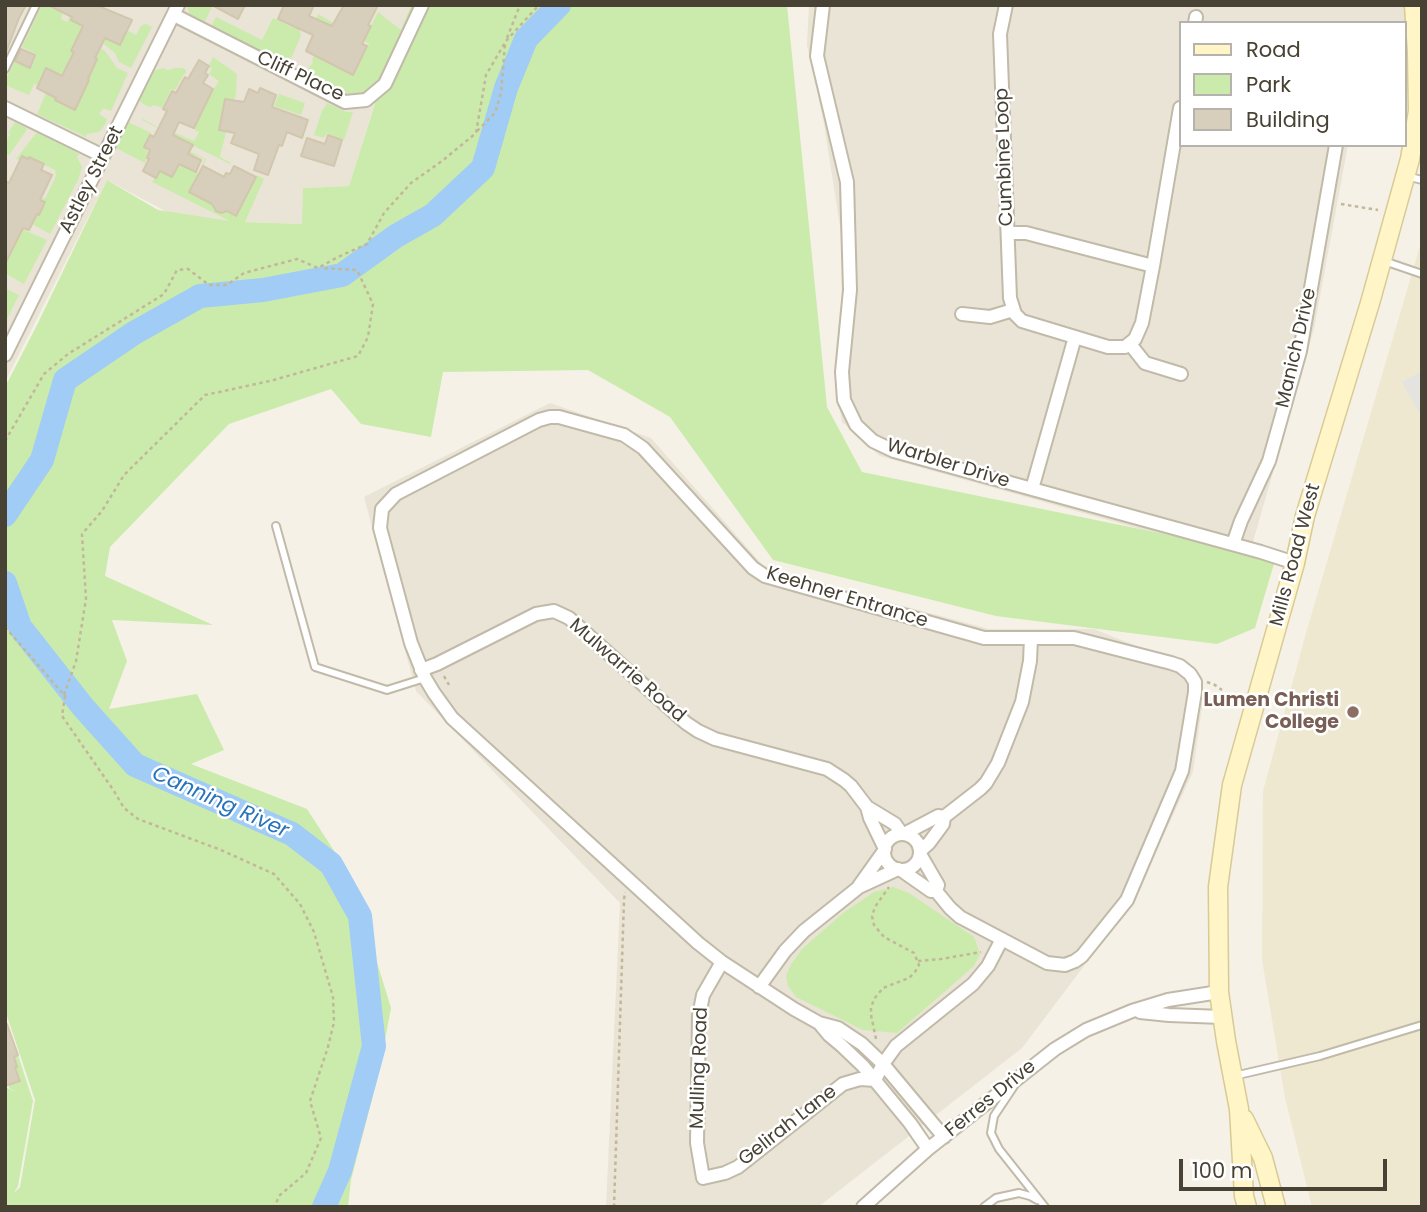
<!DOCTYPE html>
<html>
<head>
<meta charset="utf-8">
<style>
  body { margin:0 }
  #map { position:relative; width:1427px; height:1212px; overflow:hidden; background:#f5f1e7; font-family:Poppins,sans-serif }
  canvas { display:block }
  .frame { position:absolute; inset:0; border:7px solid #484235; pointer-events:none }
  .legend { position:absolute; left:1179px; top:21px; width:228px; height:126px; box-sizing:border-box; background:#fff; border:2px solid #b6b3ae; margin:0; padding:9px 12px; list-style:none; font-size:21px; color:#484235 }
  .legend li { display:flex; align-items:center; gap:14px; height:35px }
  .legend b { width:35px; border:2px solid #b6b3ae }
  .scale { position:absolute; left:1179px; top:1159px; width:208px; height:32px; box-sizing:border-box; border:4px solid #484235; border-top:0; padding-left:9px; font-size:21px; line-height:24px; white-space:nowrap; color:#484235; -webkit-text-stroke:5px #fff; paint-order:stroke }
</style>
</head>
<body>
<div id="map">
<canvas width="1427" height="1212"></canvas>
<div class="frame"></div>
<ul class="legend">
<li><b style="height:9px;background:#fff5c7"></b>Road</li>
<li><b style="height:19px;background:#cbebad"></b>Park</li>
<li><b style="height:19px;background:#d7cebc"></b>Building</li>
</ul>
<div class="scale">100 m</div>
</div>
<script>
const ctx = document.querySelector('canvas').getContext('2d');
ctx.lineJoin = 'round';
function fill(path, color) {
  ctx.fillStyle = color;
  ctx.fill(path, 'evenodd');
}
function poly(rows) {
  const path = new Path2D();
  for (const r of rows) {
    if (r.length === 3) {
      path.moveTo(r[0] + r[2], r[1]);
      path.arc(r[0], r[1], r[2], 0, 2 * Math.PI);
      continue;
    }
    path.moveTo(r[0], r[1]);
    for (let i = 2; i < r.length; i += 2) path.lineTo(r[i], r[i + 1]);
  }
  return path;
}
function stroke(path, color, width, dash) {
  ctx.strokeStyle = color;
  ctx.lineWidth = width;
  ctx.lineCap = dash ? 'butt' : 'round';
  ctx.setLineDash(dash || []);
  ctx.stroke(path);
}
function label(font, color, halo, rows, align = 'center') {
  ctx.font = font + ' Poppins,sans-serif';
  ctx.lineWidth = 5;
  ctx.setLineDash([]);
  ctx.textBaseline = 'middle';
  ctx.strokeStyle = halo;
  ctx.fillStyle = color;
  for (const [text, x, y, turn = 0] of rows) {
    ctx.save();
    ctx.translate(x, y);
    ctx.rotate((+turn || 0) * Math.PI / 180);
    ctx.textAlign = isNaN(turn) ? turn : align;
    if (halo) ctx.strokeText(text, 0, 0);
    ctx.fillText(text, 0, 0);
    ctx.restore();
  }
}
const residential = poly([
  [5,5,411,5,381,82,349,186,303,188,303,224,222,221,167,212,107,180,5,382],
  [809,5,1422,5,1422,50,1404,45,1404,23,1180,23,1180,145,1348,145,1314,329,1253,542,1243,558,880,456,842,422,836,390,846,265,824,124,807,45],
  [550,403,651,438,766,569,989,629,1094,629,1196,670,1204,692,1193,772,1133,901,1022,1048,818,1207,606,1207,620,903,416,691,364,497]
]);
const education = poly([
  [1422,239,1422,1207,1312,1207,1285,1098,1262,960,1263,791,1306,633]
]);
const green = poly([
  [42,5,48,5,63,13,61,19,67,22,75,5,81,5,71,20,120,45,128,31,136,35,141,26,146,24,152,27,131,68,119,62,115,53,104,44,105,40,78,37,71,51,77,54,91,71,97,60,95,58,100,48,105,51,117,68,128,73,111,111,103,108,99,114,107,119,104,126,99,132,87,134,86,137,37,114,46,93,56,98,56,100,75,109,89,79,67,68,62,76,47,69,38,85,34,84,29,95,5,85,5,81,15,61,30,67,36,54,22,47],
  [187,5,213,5,204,23,190,15],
  [411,5,787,5,827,407,862,472,1276,557,1255,628,1217,644,996,616,773,560,670,417,588,370,443,372,431,437,361,424,331,389,229,424,110,547,105,576,213,625,112,620,127,661,109,709,197,694,224,750,191,764,307,809,351,877,391,1008,379,1072,351,1180,348,1207,5,1207,5,1087,16,1092,9,1088,9,1085,20,1081,15,1068,17,1066,14,1057,18,1055,33,1101,18,1186,14,1193,20,1187,35,1100,5,1010,5,387,37,325,107,180,158,210,230,221,152,182,160,171,172,177,180,161,180,147,151,133,144,147,148,151,145,163,116,148,128,122,206,159,203,167,201,167,205,159,194,155,188,168,198,173,189,192,215,205,214,207,216,211,221,213,226,210,236,215,257,175,264,179,245,222,302,224,303,188,349,186,386,68,377,86,365,94,357,96,342,91,307,73,309,67,313,63,312,60,322,40,331,26,316,19,318,14,349,32,351,75,354,75,369,44,364,40,378,12,401,30],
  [216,17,262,40,273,18,292,27,294,25,299,29,301,36,292,56,289,61,285,63,211,27],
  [213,57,237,74,236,94,229,122,219,130,226,132,220,157,231,163,230,164,142,120,143,119,159,128,159,126,194,141,199,132,187,126,189,121,196,124,205,107,186,97,205,103,219,81,209,74,212,69,209,66],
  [163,68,168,70,175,68,182,68,186,70,186,73,184,74,175,90,171,89,162,108,154,105,150,107,145,105,139,101,138,98,152,71],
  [279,94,305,103,301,115,274,106],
  [327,103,346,112,353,112,344,140,327,133,324,138,314,135,322,111],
  [15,122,27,128,26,131,9,155,5,153,5,144,10,134,8,133],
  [37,132,74,151,79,154,77,157,82,167,78,180,50,234,32,224,45,203,41,200,46,197,56,176,55,170,29,157,28,159,22,156,20,160,16,159],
  [5,225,19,228,47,240,24,284,5,273,5,264,21,233],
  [5,288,19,295,5,323],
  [893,887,909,893,974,937,980,954,974,966,897,1033,863,1030,796,997,788,986,786,976,790,966,802,949,842,914,874,892]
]);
const parking = poly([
  [1422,371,1422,418,1402,382]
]);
const river = poly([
  [5,515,42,460,65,380,134,333,200,296,263,290,342,275,396,236,433,215,483,168,506,88,526,39,559,5],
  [5,583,20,627,83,707,135,765,292,834,331,864,360,916,374,1046,340,1171,324,1207]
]);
const building = poly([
  [5,5,26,5,19,18,5,55,5,5],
  [48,5,96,5,132,20,120,45,105,38,95,58,97,59,88,79,89,80,75,110,55,100,56,98,37,88,46,68,62,76,74,52,71,51,83,26,71,20,72,17,48,5],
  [212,5,245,5,238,19,212,5],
  [284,5,314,5,309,16,332,26,344,5,378,5,368,25,371,26,362,44,367,46,353,75,306,51,313,35,278,19,284,5],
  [21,49,35,55,30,68,15,61,21,49],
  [199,60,209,66,205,73,208,75,203,83,213,89,194,128,179,122,173,135,193,145,188,154,201,160,196,172,179,164,172,177,160,171,156,178,143,171,149,159,147,158,150,150,144,147,150,135,154,137,167,111,163,109,172,91,176,93,185,77,188,79,199,60],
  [260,88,276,95,272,107,308,120,302,138,287,132,282,146,279,145,268,175,254,170,259,154,231,143,235,133,219,130,225,99,244,102,249,89,258,93,260,88],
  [328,135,342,140,334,166,301,156,307,138,325,144,328,135],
  [22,156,28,159,29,157,44,164,41,170,52,175,40,200,45,202,39,215,37,214,29,230,23,228,5,264,5,181,9,183,22,156],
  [203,166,224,177,226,173,230,174,234,166,256,177,236,216,227,211,221,213,216,211,212,204,189,192,203,166],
  [5,1024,7,1024,18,1055,14,1057,17,1067,15,1068,20,1081,5,1086,5,1024]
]);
const path = poly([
  [507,38,520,5],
  [477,131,495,113,501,93,505,44],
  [1341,204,1378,210],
  [5,441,44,374,68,354,164,294,177,270,188,269,209,285,227,285,244,273,297,259,318,268,338,257,367,244,384,213,411,183,442,161,476,133,486,75,506,41,539,5],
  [5,627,65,696,62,716,114,791,124,808,138,819,221,850,274,874,300,904,314,932,333,997,334,1022,328,1047,310,1101,321,1138,306,1173,280,1195,274,1207],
  [444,676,449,685],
  [1207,682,1215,685,1222,690],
  [64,695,76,661,86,599,82,534,102,511,124,475,205,395,270,381,358,356,368,337,373,304,357,270,321,268],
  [918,961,941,959,981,952],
  [876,1039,871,1015,871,1008,874,999,883,988,909,978,915,972,919,965,914,953,884,937,874,925,872,916,875,907,889,887],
  [614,1207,624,900,625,892]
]);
const lane = poly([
  [5,69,36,5],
  [1406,176,1422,180],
  [1384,261,1422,274],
  [276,526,315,667,387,690,425,678],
  [1234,1076,1320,1056,1422,1025],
  [1014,1086,994,1116,991,1133,999,1149,1045,1207],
  [984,1207,996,1198,1019,1193,1030,1196,1037,1200]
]);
const street = poly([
  [823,5,817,56,847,182,850,290,842,372,844,400,856,425,873,441,894,451,1261,552,1295,563],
  [1006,5,1000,34,1010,298,1015,314,1022,321,1108,347,1125,347,1135,339,1142,323,1153,266,1180,108],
  [174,15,345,102,366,100,385,84,422,5],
  [1195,23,1196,17],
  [5,108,103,156],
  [1008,233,1026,233,1153,266],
  [962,314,990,317,1013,310],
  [1130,344,1145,363,1181,374],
  [5,355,178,5],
  [1032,489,1075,337],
  [1233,544,1241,521,1269,461,1300,351,1336,145],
  [421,670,437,664,536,614,554,611,569,618,686,723,698,731,715,739,827,769,844,780,851,786,867,807,895,824,902,834],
  [867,807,870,818,885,849],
  [944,817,980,789,986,783,998,763,1022,702,1030,661,1031,638],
  [904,834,938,816,944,817,943,824,929,843,920,851],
  [902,852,18],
  [901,870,931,891,936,891,938,885,920,854],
  [859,886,884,851],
  [936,891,950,908,960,917,1047,963,1065,965,1075,961,1082,956,1127,900,1182,771,1195,692,1195,682,1190,674,1180,666,1171,663,1074,638,984,638,765,576,753,568,643,448,624,435,559,417,550,417,539,420,396,494,382,509,380,528,411,643,425,678,434,693,452,718,698,943,722,962,794,1009,819,1023,838,1028,862,1044,883,1064,944,1137],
  [722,962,703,995,699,1016,697,1143,703,1178,725,1173,738,1167,843,1084,860,1079,875,1080,883,1064,896,1046,973,984,988,966,1002,939],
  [759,987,785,951,804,931,859,887,898,869],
  [1140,1012,1169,1015,1222,1017],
  [819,1023,829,1035,841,1045,863,1066,910,1123,928,1149],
  [863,1207,928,1149,1055,1049,1086,1030,1132,1011,1168,1000,1219,992]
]);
const secondary = poly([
  [1244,1119,1263,1158,1276,1207],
  [1247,1207,1244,1196,1239,1109,1226,1041,1219,992,1218,887,1232,785,1295,563,1305,516,1370,303,1410,159,1418,111,1417,52,1414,5]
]);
const markers = [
  [1353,712,7,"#8d6e63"]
];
const streetNames = [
  ["Cliff Place",300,77,25],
  ["Cumbine Loop",1005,157,-92],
  ["Astley Street",92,180,-63],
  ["Manich Drive",1297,348,-77],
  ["Warbler Drive",948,464,17],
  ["Mills Road West",1296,555,-75],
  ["Keehner Entrance",847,598,17],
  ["Mulwarrie Road",627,671,41],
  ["Mulling Road",700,1068,-88],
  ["Ferres Drive",991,1099,-39],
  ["Gelirah Lane",788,1126,-38]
];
const educationNames = [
  ["Lumen Christi",1339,701],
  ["College",1339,723]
];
const waterNames = [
  ["Canning River",220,803,24]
];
fill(residential, '#e9e4d5');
fill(education, '#efe8d0');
fill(green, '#cbebad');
fill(parking, '#e5e3df');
stroke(river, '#a0ccf5', 24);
fill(building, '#d7cebc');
stroke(building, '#d2c7ae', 2);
stroke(lane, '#c1baa9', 10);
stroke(street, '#c1baa9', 16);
stroke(secondary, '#d8ca94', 21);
stroke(path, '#c3b799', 2.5, [3.5, 3.5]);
stroke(lane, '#fff', 6);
stroke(street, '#fff', 12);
stroke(secondary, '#fff5c7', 18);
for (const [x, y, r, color] of markers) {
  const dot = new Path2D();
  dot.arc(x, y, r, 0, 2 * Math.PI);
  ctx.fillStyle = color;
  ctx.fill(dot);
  stroke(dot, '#fff', 2.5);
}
label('19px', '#484235', '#fff', streetNames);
label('bold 19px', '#785e54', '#fff', educationNames, 'right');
label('italic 21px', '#2773bb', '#fff', waterNames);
</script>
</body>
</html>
